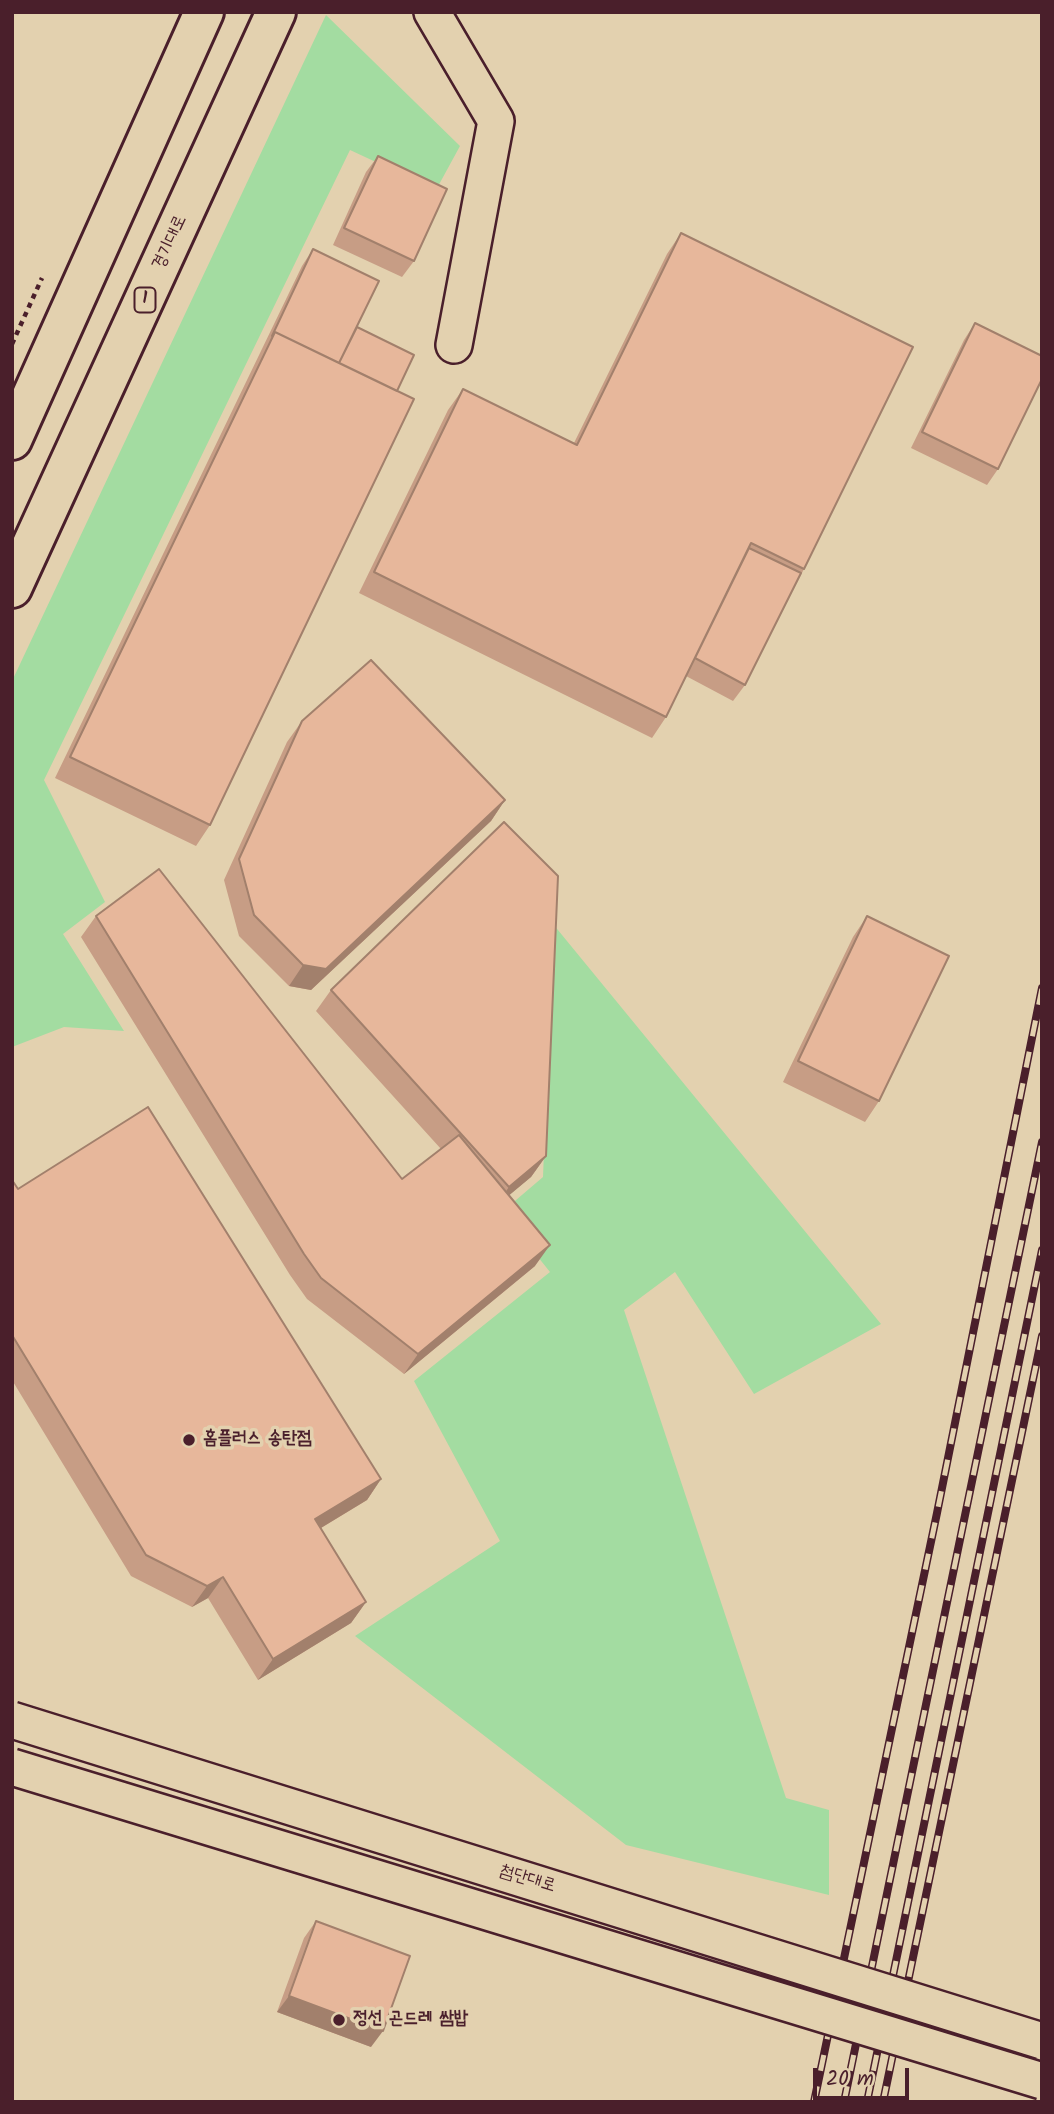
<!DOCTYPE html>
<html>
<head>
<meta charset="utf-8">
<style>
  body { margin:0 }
  #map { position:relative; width:1054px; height:2114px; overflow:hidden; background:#e3d1af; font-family:Kalam,sans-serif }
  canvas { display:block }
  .frame { position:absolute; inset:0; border:14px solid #4a1f2b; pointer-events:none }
  .scale { position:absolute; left:813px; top:2068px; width:96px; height:32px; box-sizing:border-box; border:4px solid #4a1f2b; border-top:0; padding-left:9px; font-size:21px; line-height:24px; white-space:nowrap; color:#4a1f2b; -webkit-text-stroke:5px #e3d1af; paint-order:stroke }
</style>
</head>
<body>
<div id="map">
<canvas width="1054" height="2114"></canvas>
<div class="frame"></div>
<div class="scale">20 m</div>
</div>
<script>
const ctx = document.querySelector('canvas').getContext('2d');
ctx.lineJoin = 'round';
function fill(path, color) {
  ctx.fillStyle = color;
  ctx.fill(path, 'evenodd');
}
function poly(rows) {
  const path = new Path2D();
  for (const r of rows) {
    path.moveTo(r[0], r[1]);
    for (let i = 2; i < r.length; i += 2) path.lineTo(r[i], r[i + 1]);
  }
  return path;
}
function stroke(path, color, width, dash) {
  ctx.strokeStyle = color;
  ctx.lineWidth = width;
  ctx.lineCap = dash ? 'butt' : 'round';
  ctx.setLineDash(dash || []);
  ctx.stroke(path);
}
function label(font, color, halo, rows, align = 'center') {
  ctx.font = font + ' Kalam,"Poor Story",sans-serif';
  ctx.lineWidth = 7;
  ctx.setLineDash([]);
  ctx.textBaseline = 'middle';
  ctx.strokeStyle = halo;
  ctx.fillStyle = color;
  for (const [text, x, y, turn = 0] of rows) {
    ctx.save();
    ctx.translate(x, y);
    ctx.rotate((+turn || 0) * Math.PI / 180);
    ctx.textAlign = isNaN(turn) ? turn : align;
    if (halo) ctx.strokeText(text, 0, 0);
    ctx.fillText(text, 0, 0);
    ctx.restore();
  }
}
const green = poly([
  [326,15,460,146,436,190,350,150,44,780,105,902,63,934,124,1031,64,1027,12,1047,12,681],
  [553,924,881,1324,754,1394,675,1272,624,1310,786,1798,829,1810,829,1895,626,1845,355,1636,500,1541,414,1381,550,1272,502,1212,543,1177]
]);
const path = poly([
  [12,344,42,278]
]);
const minor = poly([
  [432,12,496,121,454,345]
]);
const major = poly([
  [12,440,204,12],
  [12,588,276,12]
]);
const rail = poly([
  [814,2102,937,1513,1042,988],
  [844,2102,1042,1142],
  [867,2102,1042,1250],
  [883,2102,1042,1336]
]);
const minorBridge = poly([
  [12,1720,1042,2041],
  [12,1767,1042,2081]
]);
const wall = poly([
  [378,156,414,261,402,277,333,245,366,172],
  [681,233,804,569,745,685,733,701,686,676,666,717,652,738,359,593,448,410,463,389,574,443,667,254],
  [313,249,357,327,397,391,210,825,196,846,55,778,302,266],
  [975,323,998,469,987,485,911,448,964,340],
  [302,721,505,800,491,821,311,990,289,986,239,936,224,880,287,742],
  [96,916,402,1179,441,1149,316,1011,331,990,546,1156,531,1177,509,1195,535,1266,404,1374,307,1299,290,1275,81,937],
  [867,916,879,1101,865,1122,783,1082,853,937],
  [12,1180,18,1189,381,1479,367,1500,321,1528,366,1602,351,1623,258,1680,208,1598,192,1607,131,1576,12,1380],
  [316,1921,371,2047,277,2012,304,1938]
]);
const shadedWall = poly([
  [505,800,491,821,311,990,289,986,303,965],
  [546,1156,531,1177,494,1208,509,1187],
  [550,1245,535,1266,404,1374,418,1354],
  [381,1479,367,1500,301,1540,315,1519],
  [223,1577,208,1598,192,1607,207,1586],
  [366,1602,351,1623,258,1680,273,1659],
  [289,1996,383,2031,371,2047,277,2012]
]);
const building = poly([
  [378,156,447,189,414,261,344,228,378,156],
  [681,233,913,347,804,569,751,543,666,717,374,572,463,389,577,445,681,233],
  [313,249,379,281,339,363,275,332,272,336,313,249],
  [975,323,1042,356,1042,379,998,469,922,432,975,323],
  [357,327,414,355,397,391,339,363,357,327],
  [275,332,414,399,210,825,70,757,275,332],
  [749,548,801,573,745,685,695,658,749,548],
  [371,660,505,800,326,969,303,965,254,915,239,859,302,721,371,660],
  [504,822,558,876,546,1156,509,1187,331,990,504,822],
  [159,869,402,1179,459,1135,550,1245,418,1354,321,1278,304,1254,96,916,159,869],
  [867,916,949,956,879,1101,798,1061,867,916],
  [148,1107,381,1479,315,1519,366,1602,273,1659,223,1577,207,1586,146,1555,12,1335,12,1180,18,1189,148,1107],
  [316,1921,410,1956,383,2031,289,1996,316,1921]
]);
const markers = [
  [189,1440,7,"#4a1f2b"],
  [339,2020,7,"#4a1f2b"]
];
const shields = [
  [145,300,21]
];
const shieldNames = [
  ["1",145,300]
];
const streetNames = [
  ["경기대로",171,243,-65],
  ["첨단대로",527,1880,17]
];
const poiNames = [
  ["홈플러스 송탄점",203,1440],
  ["정선 곤드레 쌈밥",353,2020]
];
fill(green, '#a3dca1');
stroke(minor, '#4a1f2b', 40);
stroke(major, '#4a1f2b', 44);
stroke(path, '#4a1f2b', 4.5, [5, 5]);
stroke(minor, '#e3d1af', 35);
stroke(major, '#e3d1af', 38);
stroke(rail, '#4a1f2b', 8);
stroke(rail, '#e3d1af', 5, [16]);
stroke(minorBridge, '#4a1f2b', 40, []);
stroke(minorBridge, '#e3d1af', 35);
fill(wall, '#c79d85');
fill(shadedWall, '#a2806c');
fill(building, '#e7b79b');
stroke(building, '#a2806c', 2);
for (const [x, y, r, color] of markers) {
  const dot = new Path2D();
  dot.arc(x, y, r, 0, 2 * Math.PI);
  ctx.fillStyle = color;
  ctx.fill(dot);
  stroke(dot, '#e3d1af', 2.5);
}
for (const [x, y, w] of shields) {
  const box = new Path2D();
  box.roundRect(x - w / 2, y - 12.5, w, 25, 5);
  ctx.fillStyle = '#e3d1af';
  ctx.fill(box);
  stroke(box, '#4a1f2b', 2);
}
label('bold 16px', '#4a1f2b', null, shieldNames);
label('18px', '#4a1f2b', '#e3d1af', streetNames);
label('bold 18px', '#4a1f2b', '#e3d1af', poiNames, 'left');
</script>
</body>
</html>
